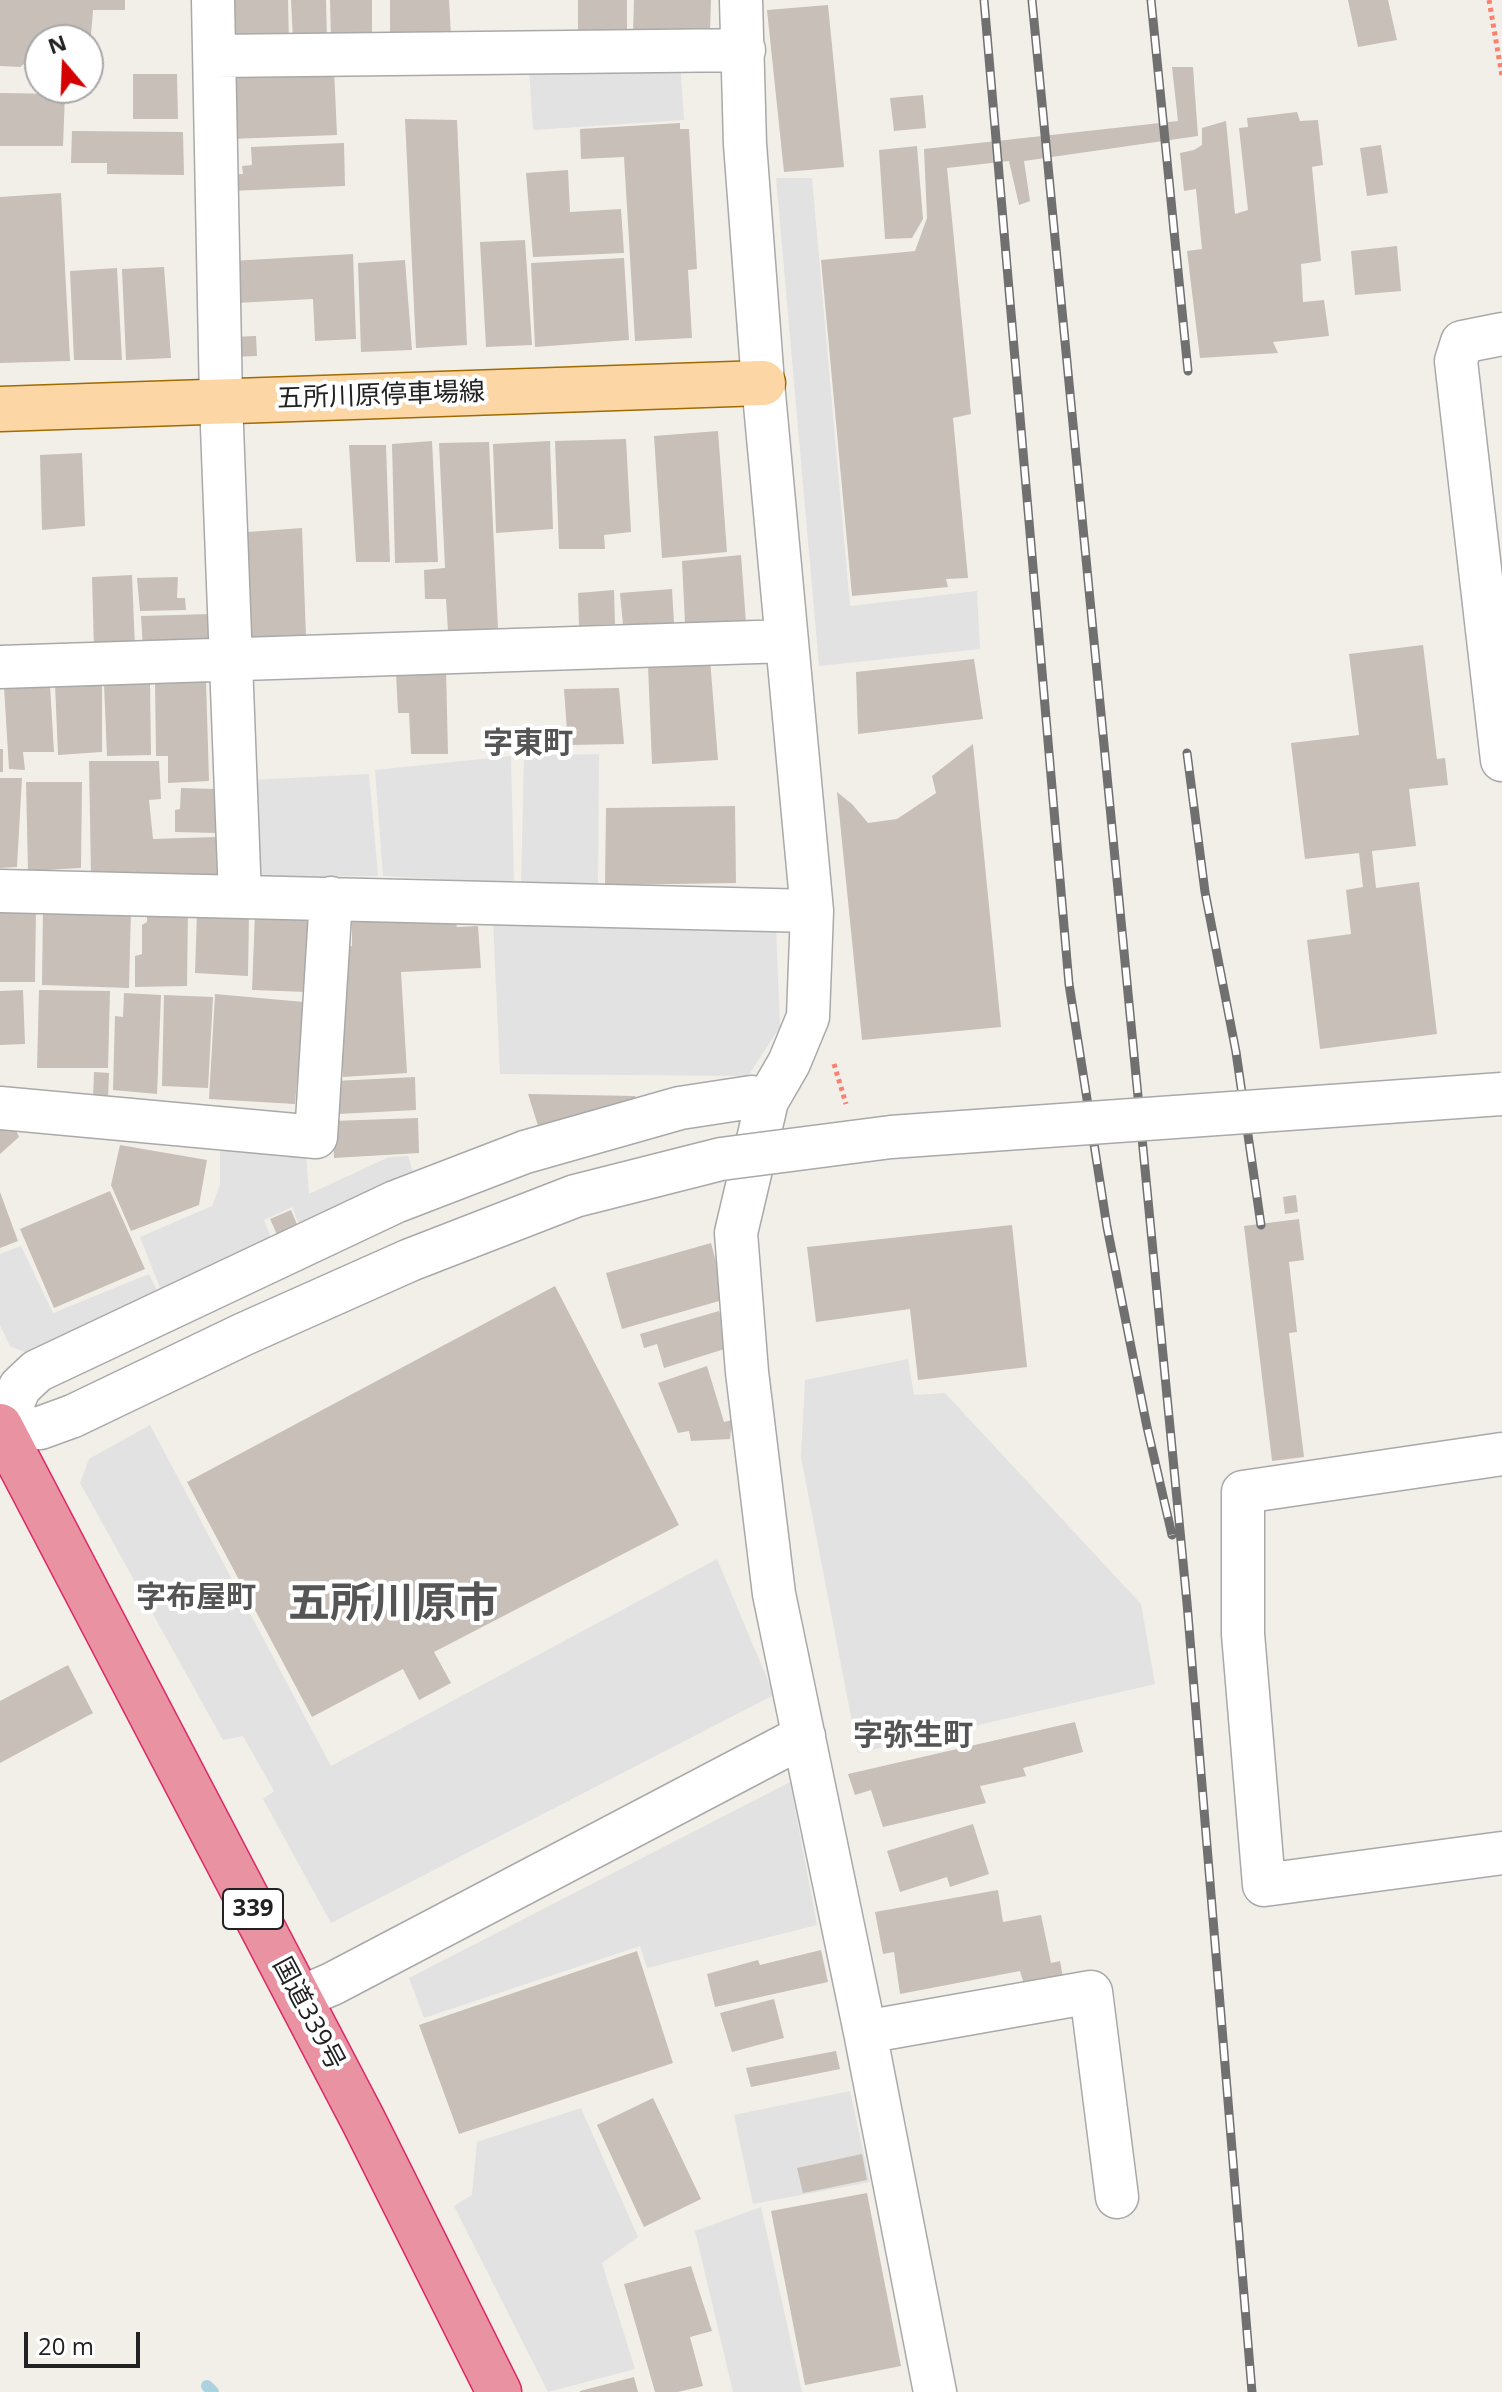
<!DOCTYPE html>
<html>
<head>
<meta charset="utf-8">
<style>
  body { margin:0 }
  #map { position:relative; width:1502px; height:2392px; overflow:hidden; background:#f2efe9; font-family:"Open Sans",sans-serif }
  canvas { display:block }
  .north { position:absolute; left:24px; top:24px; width:80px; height:80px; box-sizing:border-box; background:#fff; border:2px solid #a7a7a7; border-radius:50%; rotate:341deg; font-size:22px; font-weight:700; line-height:32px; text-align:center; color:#222 }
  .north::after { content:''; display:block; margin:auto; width:28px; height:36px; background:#d40000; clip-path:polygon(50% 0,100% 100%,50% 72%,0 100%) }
  .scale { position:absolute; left:24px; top:2332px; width:116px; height:36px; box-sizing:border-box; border:4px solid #222; border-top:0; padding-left:10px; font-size:24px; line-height:28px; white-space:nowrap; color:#222; -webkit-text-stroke:6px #fff; paint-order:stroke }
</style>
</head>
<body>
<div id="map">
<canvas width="1502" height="2392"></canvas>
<div class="north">N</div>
<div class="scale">20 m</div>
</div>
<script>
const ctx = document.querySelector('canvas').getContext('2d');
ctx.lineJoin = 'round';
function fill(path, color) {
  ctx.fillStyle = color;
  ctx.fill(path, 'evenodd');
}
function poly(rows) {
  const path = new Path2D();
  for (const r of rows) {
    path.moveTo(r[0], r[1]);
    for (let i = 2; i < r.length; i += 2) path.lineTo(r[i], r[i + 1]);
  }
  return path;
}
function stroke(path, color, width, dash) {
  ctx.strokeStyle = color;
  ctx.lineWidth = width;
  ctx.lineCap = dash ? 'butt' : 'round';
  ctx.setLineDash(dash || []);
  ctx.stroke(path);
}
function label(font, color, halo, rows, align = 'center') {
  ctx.font = font + ' "Open Sans","Noto Sans JP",sans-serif';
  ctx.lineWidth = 8;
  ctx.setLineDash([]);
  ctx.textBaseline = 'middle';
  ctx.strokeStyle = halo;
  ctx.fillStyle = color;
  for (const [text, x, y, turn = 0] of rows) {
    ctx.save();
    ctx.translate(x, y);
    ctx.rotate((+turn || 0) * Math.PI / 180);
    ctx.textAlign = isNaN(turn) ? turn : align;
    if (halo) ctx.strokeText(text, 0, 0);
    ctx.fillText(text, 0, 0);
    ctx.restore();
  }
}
const parking = poly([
  [680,60,684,120,533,130,529,69],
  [776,178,812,178,850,606,977,591,980,649,819,666],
  [599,754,598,886,521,885,524,756],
  [511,756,514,883,383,876,375,770],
  [369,774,378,876,257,877,251,780],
  [493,920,776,928,780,1027,748,1076,500,1074],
  [220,1148,306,1153,309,1194,389,1157,408,1156,415,1178,301,1230,292,1207,264,1220,273,1243,162,1293,140,1237,212,1206,220,1185],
  [21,1246,53,1313,149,1274,159,1295,33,1356,10,1346,0,1325,0,1254],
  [908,1359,914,1395,945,1393,1141,1604,1155,1684,858,1753,801,1457,805,1380],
  [150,1425,331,1766,717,1559,774,1695,331,1923,263,1799,274,1791,243,1736,223,1740,80,1483,89,1459],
  [790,1782,817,1925,647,1968,640,1946,424,2018,409,1978],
  [850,2091,870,2182,753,2204,734,2115],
  [581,2108,638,2237,602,2263,635,2369,548,2392,454,2206,472,2195,477,2142],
  [761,2207,802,2392,733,2392,695,2231]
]);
const stream = poly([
  [207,2386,213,2392]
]);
const building = poly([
  [0,0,125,0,125,10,93,10,90,47,88,47,88,40,40,40,40,51,34,51,32,58,20,67,0,66],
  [231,0,288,0,289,42,232,43],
  [291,0,326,0,327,41,293,41],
  [330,0,372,0,372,40,331,41],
  [390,0,449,0,451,36,390,38],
  [578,0,627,0,627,32,578,32],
  [634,0,711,0,710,33,633,33],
  [1348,0,1388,0,1397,40,1358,47],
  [828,5,844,167,784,172,767,10],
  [1172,67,1193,67,1198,136,1024,161,1030,201,1019,205,1009,161,947,168,971,414,953,418,968,578,946,579,948,587,852,596,821,260,915,251,927,218,924,149,1178,121],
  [334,69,337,135,230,139,227,74],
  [133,74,177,74,178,119,133,119],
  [0,93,65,94,63,146,0,146],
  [923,95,926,128,894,131,890,98],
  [1297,112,1300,121,1318,120,1323,165,1312,167,1321,261,1301,264,1303,302,1324,300,1329,336,1273,342,1278,353,1200,358,1187,251,1202,249,1196,189,1184,191,1180,153,1194,150,1202,145,1202,128,1226,121,1235,214,1248,210,1239,128,1248,127,1247,118],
  [405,119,457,120,467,345,416,348],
  [680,123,680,129,689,129,697,269,688,270,692,338,635,341,624,157,581,159,580,129],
  [72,131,183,132,184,175,107,174,107,163,71,163],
  [344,143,345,186,231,191,229,174,243,174,242,166,252,165,251,147],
  [1381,145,1388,193,1367,196,1360,148],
  [917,146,923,219,912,238,885,239,879,150],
  [568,170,570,212,621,209,624,253,533,257,526,173],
  [61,193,70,361,0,363,0,197],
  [525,240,532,345,486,347,480,242],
  [1397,246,1401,291,1355,295,1351,251],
  [353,254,356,339,315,341,313,299,235,303,231,261],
  [624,258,629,340,535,347,531,263],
  [405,260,412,350,361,352,358,263],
  [164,267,171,358,126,360,122,269],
  [117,268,122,360,74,360,70,271],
  [256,336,257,356,231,357,230,337],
  [718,431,727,552,662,558,654,436],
  [626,439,631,532,604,535,605,549,559,549,555,441],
  [432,441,438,562,395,563,392,444],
  [550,441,553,529,496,533,493,444],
  [489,442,498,629,448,631,446,599,425,599,424,570,445,568,439,443],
  [349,445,386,445,390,562,356,562],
  [82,453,85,526,42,530,40,455],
  [302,528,306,637,238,642,234,533],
  [741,555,746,623,685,624,682,561],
  [132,575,135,648,94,650,92,577],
  [178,577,177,598,185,598,186,610,140,611,137,578],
  [672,589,674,623,623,625,620,593],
  [614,590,615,624,579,626,578,593],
  [211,614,213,646,143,650,141,616],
  [1423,645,1437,759,1445,758,1448,785,1409,789,1416,846,1372,851,1376,888,1419,882,1437,1034,1320,1049,1307,940,1351,934,1346,890,1363,887,1359,853,1305,859,1291,743,1359,735,1349,654],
  [710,659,718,760,652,764,648,666],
  [974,659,983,719,858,734,856,672],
  [446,669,448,754,411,754,409,713,398,713,396,672],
  [206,681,209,781,168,783,168,756,156,756,155,682],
  [102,683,102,752,58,755,55,684],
  [150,683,151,755,107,756,104,684],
  [50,685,54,752,23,752,25,770,9,769,4,687],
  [619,688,624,744,568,745,564,689],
  [973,744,1001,1027,862,1040,837,792,852,804,868,823,897,819,936,793,932,776],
  [0,749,3,749,3,772,0,772],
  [89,761,159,761,161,799,149,800,153,839,217,837,220,876,91,875],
  [0,778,22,778,17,867,0,868],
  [26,782,82,782,81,868,28,871],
  [181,788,216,789,217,833,175,832,175,810,180,809],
  [735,806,736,883,605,885,606,808],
  [43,906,131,909,129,988,42,985],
  [0,908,36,908,35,982,0,982],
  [147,908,188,908,187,986,135,987,135,956,142,954,142,925,147,922],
  [197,912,249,914,248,976,195,973],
  [255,913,308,915,307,992,252,990],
  [454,919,457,927,478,926,481,968,401,972,407,1073,343,1077,339,987,343,948,352,946,352,920],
  [23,990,25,1044,0,1045,0,991],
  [39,990,110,991,108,1068,37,1068],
  [124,993,161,995,157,1094,113,1090,115,1016,123,1017],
  [215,994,304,1002,295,1104,209,1099],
  [164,995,213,997,208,1088,162,1086],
  [94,1072,109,1073,108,1100,93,1099],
  [415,1077,416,1110,338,1114,335,1081],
  [528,1094,635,1096,638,1104,539,1129],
  [418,1118,419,1153,334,1158,333,1121],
  [0,1128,15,1128,19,1137,0,1154],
  [120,1145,207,1160,199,1205,131,1231,111,1185],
  [110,1191,145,1269,54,1308,20,1229],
  [0,1192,18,1241,0,1248],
  [1296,1195,1298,1212,1285,1214,1283,1197],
  [291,1210,299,1229,279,1239,270,1219],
  [1299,1219,1304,1260,1289,1262,1297,1332,1289,1333,1304,1457,1272,1461,1244,1226],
  [1012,1225,1027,1367,918,1380,910,1309,816,1322,807,1247],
  [711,1243,726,1299,622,1329,606,1273],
  [555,1286,679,1525,434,1652,451,1683,419,1700,403,1669,312,1717,187,1482],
  [719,1311,731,1347,664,1368,657,1344,644,1348,640,1334],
  [707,1366,724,1422,732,1420,730,1439,691,1441,689,1431,678,1433,658,1383],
  [68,1665,93,1713,0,1763,0,1701],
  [1075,1722,1083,1752,1023,1768,1026,1776,980,1786,986,1803,883,1827,871,1790,855,1795,848,1774],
  [973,1824,989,1874,950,1887,947,1877,900,1892,887,1851],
  [998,1890,1003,1922,1041,1915,1051,1963,1060,1961,1064,1983,1026,1991,1020,1971,900,1994,894,1952,883,1954,875,1912],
  [821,1950,828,1982,715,2007,707,1974,758,1960,760,1965],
  [637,1951,673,2063,459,2134,419,2025],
  [774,1999,784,2038,732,2052,720,2013],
  [836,2051,840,2069,751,2087,746,2068],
  [653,2098,701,2199,644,2227,597,2125],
  [862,2154,867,2180,803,2193,797,2168],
  [867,2193,901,2366,805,2385,771,2211],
  [691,2266,712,2331,690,2337,703,2386,678,2392,655,2392,624,2284],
  [634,2377,638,2392,580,2392,580,2391]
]);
const path = poly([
  [1489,0,1502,76],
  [834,1064,846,1104]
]);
const minor = poly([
  [213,0,221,401,240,897],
  [741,0,745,144,763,383,812,911,808,1017,789,1063,767,1101,736,1233,747,1372,774,1594,865,2032,935,2392],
  [215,56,744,50],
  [1502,334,1462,342,1456,361,1502,760],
  [0,667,787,641],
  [0,891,812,911],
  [0,1108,316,1137,331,898],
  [1,1429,20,1387,37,1371,395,1202,525,1152,680,1108,752,1097,767,1101],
  [0,1430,40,1428,73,1416],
  [1502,1454,1243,1492,1243,1634,1264,1885,1502,1853],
  [299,1998,332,1984,804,1736],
  [865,2032,1091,1992,1117,2197]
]);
const major = poly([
  [0,409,763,383]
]);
const highway = poly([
  [0,1426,363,2120,499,2392]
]);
const rail = poly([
  [984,0,1069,984,1107,1227,1147,1427,1172,1535],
  [1032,0,1187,1603,1252,2392],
  [1151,0,1188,371],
  [1187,753,1205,892,1236,1052,1261,1225]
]);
const minorBridge = poly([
  [73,1416,244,1334,410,1260,575,1196,721,1159,891,1137,1502,1094]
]);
const shields = [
  [253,1909,60]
];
const shieldNames = [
  ["339",253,1909]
];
const streetNames = [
  ["五所川原停車場線",381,396,-2],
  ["国道339号",308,2014,62]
];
const quarterNames = [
  ["字東町",528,744],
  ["字布屋町",196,1598],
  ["字弥生町",913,1736]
];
const townNames = [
  ["五所川原市",393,1605]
];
fill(parking, '#e2e2e2');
stroke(stream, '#aad3df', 12);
fill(building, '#c7bfb8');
stroke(minor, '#a9a9a9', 45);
stroke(major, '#a06b00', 47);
stroke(highway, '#dc2a67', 47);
stroke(path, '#fa8072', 5, [4, 4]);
stroke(minor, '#fff', 42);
stroke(major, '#fcd6a4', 44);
stroke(highway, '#e892a2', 44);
stroke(rail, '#707070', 9);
stroke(rail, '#fff', 6, [18]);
stroke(minorBridge, '#a9a9a9', 45, []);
stroke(minorBridge, '#fff', 42);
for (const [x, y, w] of shields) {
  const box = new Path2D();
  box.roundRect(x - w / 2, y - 20, w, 40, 6);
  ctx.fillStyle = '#fff';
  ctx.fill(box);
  stroke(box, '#222', 2);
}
label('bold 24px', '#222', null, shieldNames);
label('26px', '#222', '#fff', streetNames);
label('bold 30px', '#555', '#fff', quarterNames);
label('bold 42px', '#555', '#fff', townNames);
</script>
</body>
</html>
